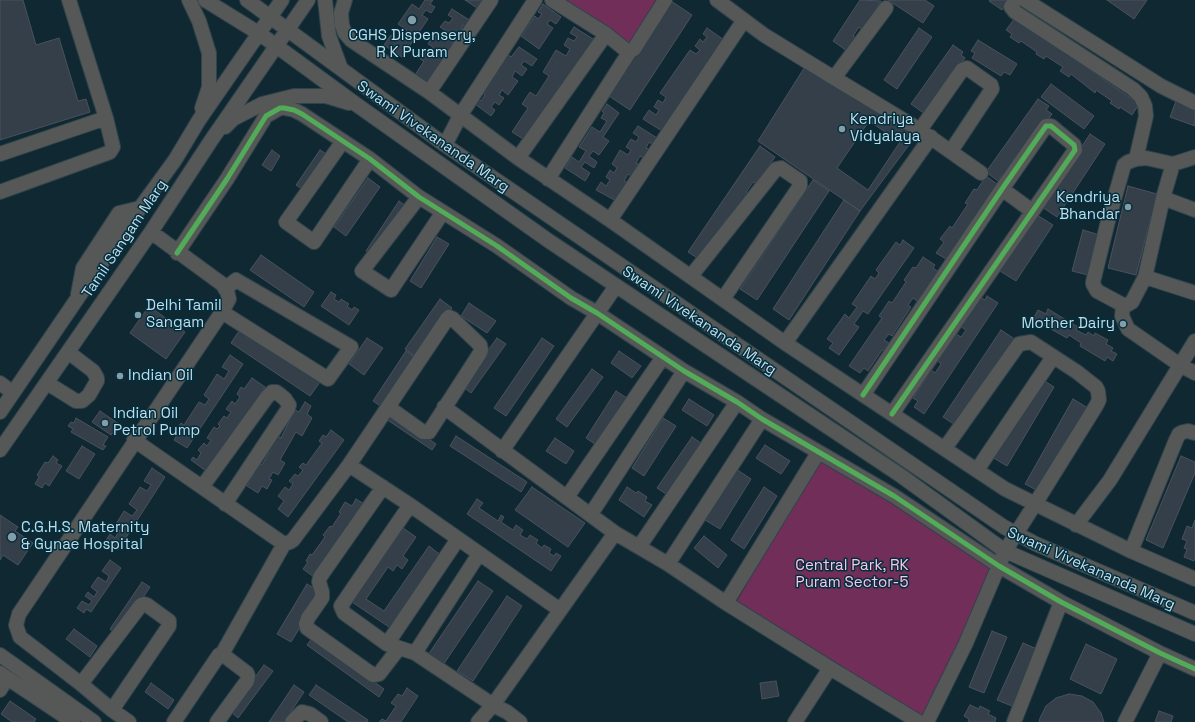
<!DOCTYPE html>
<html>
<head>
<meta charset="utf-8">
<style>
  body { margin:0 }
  canvas { display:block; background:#0f2831 }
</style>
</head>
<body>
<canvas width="1195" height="722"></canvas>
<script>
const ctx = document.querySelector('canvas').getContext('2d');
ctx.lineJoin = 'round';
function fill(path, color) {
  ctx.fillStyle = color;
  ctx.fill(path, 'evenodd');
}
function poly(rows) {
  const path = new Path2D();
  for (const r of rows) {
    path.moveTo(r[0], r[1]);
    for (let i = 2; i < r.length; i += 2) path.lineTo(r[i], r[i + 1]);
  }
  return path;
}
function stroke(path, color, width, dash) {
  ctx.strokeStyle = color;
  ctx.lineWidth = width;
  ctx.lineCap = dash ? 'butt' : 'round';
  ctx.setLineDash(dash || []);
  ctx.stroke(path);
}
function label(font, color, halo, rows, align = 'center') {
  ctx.font = font + ' "Space Grotesk",sans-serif';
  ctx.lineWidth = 3;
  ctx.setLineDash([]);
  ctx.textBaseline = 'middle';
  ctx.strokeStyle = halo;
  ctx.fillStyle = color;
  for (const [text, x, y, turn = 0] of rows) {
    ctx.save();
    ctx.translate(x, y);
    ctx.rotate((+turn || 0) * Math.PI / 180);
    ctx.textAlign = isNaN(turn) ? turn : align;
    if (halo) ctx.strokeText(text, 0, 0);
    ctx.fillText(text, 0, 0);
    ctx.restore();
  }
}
const green = poly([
  [551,0,664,0,630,51],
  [821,456,997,570,925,718,737,601]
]);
const building = poly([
  [0,0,23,0,36,45,59,38,78,101,86,99,90,112,0,140,0,0],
  [425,0,433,0,430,4,435,7,431,13,426,10,422,15,428,19,402,57,384,45,391,35,399,41,407,30,398,24,412,4,419,9,425,0],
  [465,0,482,0,481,2,484,4,480,10,465,0],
  [860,0,881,1,862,30,859,27,853,36,856,38,847,51,833,41,860,0],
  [888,0,925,0,934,6,923,23,888,0],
  [990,0,1008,0,1002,10,989,1,990,0],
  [1107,0,1147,0,1134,19,1107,0],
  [671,1,692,15,630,110,609,96,671,1],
  [543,4,561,17,556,24,550,20,547,24,553,28,539,49,521,36,535,16,538,19,542,14,538,12,543,4],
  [452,9,471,21,467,28,463,25,461,30,464,32,460,39,456,37,451,45,453,47,448,55,446,54,429,83,415,75,424,61,420,59,425,50,430,53,433,47,428,44,436,31,443,35,446,31,440,27,445,21,449,23,453,18,448,15,452,9],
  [1015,18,1139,104,1132,115,1120,107,1119,109,1110,103,1112,101,1096,90,1095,93,1071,74,1069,77,1060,71,1063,67,1046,56,1044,59,1036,54,1037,52,1021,41,1019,43,1010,37,1012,34,1006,30,1015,18],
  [574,27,593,39,528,142,512,132,528,108,522,104,530,92,536,96,549,76,543,72,556,50,566,56,570,49,564,45,568,38,574,41,577,37,570,33,574,27],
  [707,28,724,40,662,131,643,119,649,110,656,115,659,110,654,107,658,100,663,103,666,97,660,93,690,50,696,54,700,50,695,46,700,39,703,42,707,37,703,34,707,28],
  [919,28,932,37,897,89,884,80,919,28],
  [978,40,1017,64,1010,75,1004,72,1001,76,972,58,975,53,971,51,978,40],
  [953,45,963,52,961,55,965,58,925,114,911,104,953,45],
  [519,47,537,59,532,66,524,61,521,65,527,69,522,76,515,71,512,77,518,81,508,95,502,90,499,95,504,98,499,105,495,102,491,107,495,110,491,116,475,104,479,99,481,101,485,95,480,91,488,85,504,62,501,60,506,53,511,57,519,47],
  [808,62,920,130,860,211,758,141,808,62],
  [1051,84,1094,116,1084,129,1041,97,1051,84],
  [1038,99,1049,106,1046,110,1052,114,1007,177,1003,174,998,181,986,172,1038,99],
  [1176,101,1195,107,1195,126,1170,117,1176,101],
  [607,104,619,113,603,137,609,141,599,155,593,151,589,156,597,162,594,168,585,162,581,167,590,173,585,181,565,168,572,157,579,162,586,151,579,147,592,127,600,132,607,121,601,118,604,113,602,111,607,104],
  [869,121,900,142,868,190,837,168,869,121],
  [638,126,657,138,653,145,649,142,646,148,650,150,645,159,640,156,636,163,638,164,631,176,628,174,624,181,631,184,620,203,596,190,601,182,606,186,610,180,606,177,610,170,614,173,617,168,612,164,620,150,628,155,631,150,626,147,631,139,636,142,639,137,633,133,638,126],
  [1090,134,1105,144,1057,217,1042,207,1090,134],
  [760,146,775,157,756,184,753,182,746,192,749,194,731,221,727,218,720,228,723,230,699,259,688,252,760,146],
  [272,150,280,156,271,171,262,165,272,150],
  [320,150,328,155,305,191,296,185,320,150],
  [986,176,997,184,953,258,949,255,946,259,936,253,944,242,940,239,950,226,952,228,968,204,965,203,974,189,977,190,986,176],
  [368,178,380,187,346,236,334,227,368,178],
  [813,180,829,191,757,300,740,289,813,180],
  [1128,186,1157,194,1136,275,1108,268,1128,186],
  [844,200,860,211,789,320,773,309,844,200],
  [399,201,406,206,374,256,366,251,399,201],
  [1037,215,1053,225,1016,281,1000,271,1037,215],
  [1083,230,1103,236,1092,276,1072,271,1083,230],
  [437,237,449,244,421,288,410,281,437,237],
  [903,240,914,248,868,314,863,311,854,324,859,327,839,355,829,348,833,343,827,339,845,314,849,318,857,307,852,304,871,276,875,279,879,273,876,270,896,242,900,245,903,240],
  [261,255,314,292,304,307,250,270,261,255],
  [923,257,935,265,933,268,940,273,920,303,913,298,908,305,911,307,892,336,889,334,884,340,889,343,884,351,882,350,868,371,864,368,860,373,849,366,882,318,879,316,889,301,892,303,906,282,904,280,913,267,916,268,923,257],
  [331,292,336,295,334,299,339,302,341,299,349,304,347,306,352,310,354,307,359,310,349,325,321,306,331,292],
  [987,296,998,303,924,414,914,407,918,401,913,398,927,377,925,376,930,369,935,373,941,364,938,361,956,334,961,337,966,330,960,326,980,297,985,300,987,296],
  [440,299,452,308,418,358,405,349,440,299],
  [469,303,496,321,487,333,461,316,469,303],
  [149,306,185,332,166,359,130,333,149,306],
  [1048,309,1078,327,1076,330,1086,335,1088,332,1094,336,1095,333,1108,340,1106,344,1113,348,1111,351,1117,354,1113,361,1107,357,1105,361,1080,346,1081,343,1069,335,1067,338,1033,319,1038,310,1046,314,1048,309],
  [241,328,320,382,310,396,231,343,241,328],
  [1001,330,1016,340,958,427,943,417,1001,330],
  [367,338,383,348,364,375,349,364,367,338],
  [497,338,506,344,471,393,462,386,497,338],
  [542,338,554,346,506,416,494,408,542,338],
  [406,351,416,358,383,408,373,401,406,351],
  [619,351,641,366,632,378,611,363,619,351],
  [230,355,243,364,187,448,174,440,177,435,174,433,181,423,184,425,199,402,205,405,209,399,204,395,217,374,224,379,229,371,222,367,230,355],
  [592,369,603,377,567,427,556,419,592,369],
  [252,378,265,387,206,471,191,460,193,457,197,460,201,453,198,450,204,443,207,446,211,440,207,438,214,427,217,429,220,426,218,424,224,416,227,418,231,412,226,409,232,401,235,404,240,397,237,394,241,387,244,389,252,378],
  [1040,378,1054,387,1007,466,992,457,1040,378],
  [616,391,630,400,599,447,586,438,616,391],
  [689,399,714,415,707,426,682,410,689,399],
  [1073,399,1088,408,1040,492,1025,484,1073,399],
  [305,402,311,406,307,414,312,418,302,436,296,432,280,460,285,463,278,475,273,472,269,479,272,480,267,489,262,486,258,493,247,486,259,464,262,465,269,452,267,451,276,435,281,438,295,410,299,412,305,402],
  [100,411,119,424,111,435,92,422,100,411],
  [390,413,436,444,432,450,386,419,390,413],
  [76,418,108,437,103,445,106,446,103,450,71,432,73,429,68,426,71,422,74,423,76,418],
  [663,418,676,426,644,476,632,468,663,418],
  [331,430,344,440,288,517,278,509,284,501,278,496,285,487,289,490,293,484,289,481,295,474,298,476,303,470,299,467,303,463,306,465,322,443,319,441,323,435,326,437,331,430],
  [456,436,527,482,521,492,450,446,456,436],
  [692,437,704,445,669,496,657,488,692,437],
  [555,438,574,451,566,464,546,451,555,438],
  [765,445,790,461,781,474,756,458,765,445],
  [82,446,95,454,79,479,66,471,82,446],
  [53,456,58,460,56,463,62,466,49,486,45,483,42,488,35,484,39,477,37,475,45,462,48,463,53,456],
  [1181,456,1195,462,1195,473,1163,548,1146,540,1181,456],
  [152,468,165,477,118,550,105,542,110,534,115,538,121,528,116,524,124,511,132,516,137,510,129,504,140,487,147,491,151,485,144,481,152,468],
  [736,469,751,479,720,529,705,520,736,469],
  [532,487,585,523,568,547,515,510,532,487],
  [627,487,636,493,638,491,647,497,645,501,652,505,644,517,619,500,627,487],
  [764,487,777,496,744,549,731,540,764,487],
  [356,499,364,504,314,577,303,569,308,562,306,561,310,554,312,555,325,537,323,535,330,526,332,527,341,513,339,512,345,502,352,506,356,499],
  [477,499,483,503,479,508,498,521,501,515,504,517,501,522,513,530,516,525,523,530,520,535,527,539,530,535,538,540,536,543,542,548,544,545,551,549,549,553,554,556,556,553,561,556,551,571,467,514,477,499],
  [0,515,18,527,15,531,33,543,18,565,3,555,0,560,0,515],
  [1195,520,1195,559,1194,561,1184,557,1187,549,1184,548,1187,541,1182,539,1187,526,1192,528,1195,520],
  [403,528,416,537,403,556,408,560,402,569,397,565,393,571,388,567,366,599,384,611,429,546,442,556,392,629,352,602,403,528],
  [704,536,727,555,718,568,694,548,704,536],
  [110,560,121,568,91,612,86,609,84,613,77,608,82,601,89,605,92,601,85,596,88,592,94,597,97,592,91,587,98,577,106,582,109,576,102,571,110,560],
  [478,581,493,591,443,665,428,655,478,581],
  [142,582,150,587,118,635,110,629,142,582],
  [307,584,321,593,291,642,277,634,307,584],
  [507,596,522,606,473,681,457,671,507,596],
  [74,629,97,646,90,657,66,639,74,629],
  [992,631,1007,637,984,693,969,687,992,631],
  [312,638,384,689,379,697,307,645,312,638],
  [1023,643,1037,649,1012,706,997,700,1023,643],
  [1086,644,1117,659,1101,694,1070,679,1086,644],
  [264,665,273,671,238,718,230,711,264,665],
  [776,681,779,696,762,699,760,683,776,681],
  [151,683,174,700,168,709,145,692,151,683],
  [294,685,304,692,284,722,269,722,294,685],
  [316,685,368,720,367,722,348,722,309,695,316,685],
  [407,688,418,696,401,722,379,722,382,719,386,721,396,706,391,703,398,694,402,696,407,688],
  [1069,694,1082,696,1093,702,1101,713,1104,722,1039,722,1040,718,1046,706,1056,698,1069,694],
  [10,701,36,719,34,722,12,722,1,714,10,701],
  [970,705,979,709,980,706,990,711,988,714,996,718,995,722,971,722,968,721,969,719,964,716,970,705],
  [1159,711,1173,716,1171,722,1155,722,1159,711]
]);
const minor = poly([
  [189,0,199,21,209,53,209,87,202,108],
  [205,0,260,34,357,105,549,241,900,475,1005,551,1195,634],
  [247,0,445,145,1004,527,1036,544,1195,613],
  [325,0,329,36,341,69],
  [345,0,341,13,342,25,345,33,351,40,429,92,518,158,610,220,785,343,1005,489,1131,551,1195,579],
  [552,0,606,34,627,51,630,51,634,49,665,0],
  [717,0,764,35,834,78,920,130,981,173],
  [1015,0,1011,7,1015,12,1133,89,1141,97,1145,106,1146,116,1136,159],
  [1025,0,1161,86,1195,103],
  [834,78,886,8],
  [429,92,491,0],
  [225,127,233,119,262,104,294,96,326,96,349,103],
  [920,130,962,70,967,68,991,85,992,89,951,151],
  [343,141,286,222,314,242,370,159],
  [445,145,460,116,535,0],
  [0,154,106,118],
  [518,158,606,34],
  [1173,164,1163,198,1145,277,1132,302,1127,305,1123,305,1097,291,1093,284,1093,282,1108,221,1124,165,1128,162,1136,159,1146,158,1173,164,1195,157],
  [548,179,630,51],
  [1002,189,1032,211],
  [0,192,105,154,110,152,113,147,106,118,69,0],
  [419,197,362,271,391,290,443,212],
  [1163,198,1195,210],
  [610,220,744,20],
  [177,253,227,179,266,116,280,108,284,108,294,110,302,114,370,159,419,197,497,246,571,298,597,313,684,371,737,402,762,419,894,496,999,566,1061,602,1160,653,1195,669],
  [691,276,776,169,781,168,800,181,800,186,723,299],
  [1145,277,1195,293],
  [78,294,83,268,119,213,140,208],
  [1123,305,1122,316,1128,329,1180,365,1195,373],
  [222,312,328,379,351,347,236,280,225,289],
  [785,343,931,137],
  [0,383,13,393],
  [47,383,76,401,82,401,89,395,97,381,97,378,93,371,68,352],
  [863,395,1002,189,1046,126,1051,126,1074,145,1075,150,892,414],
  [444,407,615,533,668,564,726,603,830,668,919,722],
  [0,412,124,230,175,160,199,120,282,0],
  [134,440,284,544,290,542,293,540,349,465,388,407,447,319,449,317,453,319,480,345,481,350,480,353,429,432,423,432,388,407],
  [0,450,151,232,210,142,308,0],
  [502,451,616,286],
  [349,465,410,505,560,610],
  [977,470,1053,357],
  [202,487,267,397,272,392,276,392,279,394,285,399,289,405,288,409,225,504],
  [383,487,320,577,319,582,322,592,322,598,308,618,306,624,307,628,373,675,379,674,399,648],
  [567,497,663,357],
  [410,505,343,603,341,606,344,613,387,644,415,653,493,705,507,712,520,722],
  [591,514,684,371],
  [1076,525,1110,480,1195,341],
  [639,547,737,402],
  [1131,551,1176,440,1179,434,1183,432,1188,431,1195,433],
  [668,564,762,419],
  [726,603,818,453],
  [387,644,458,539],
  [415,653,479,554],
  [222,654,284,544],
  [0,655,94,722],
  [0,673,73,722],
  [81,684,141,605,144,604,147,605,169,621,169,626,112,710],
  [0,690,7,678],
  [129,722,112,710,81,684,20,637,16,625,19,614,222,312,229,299,227,291,222,284,151,232],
  [174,722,219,655,222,654,247,673,248,676,247,681,217,722],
  [292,722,302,712,310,714,321,722],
  [478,722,493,705,615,533],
  [795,722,830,668],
  [927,722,966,643,1005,551,1035,504,1096,406,1099,400,1098,391,1096,387,1077,372,1031,342,1019,344,945,448],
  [1014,722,1061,602],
  [1125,722,1160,653]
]);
const cycleway = poly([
  [177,253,227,179,266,116,280,108,284,108,294,110,302,114,370,159,419,197,497,246,571,298,597,313,684,371,737,402,762,419,894,496,999,566,1061,602,1160,653,1195,669],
  [863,395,1002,189,1046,126,1051,126,1074,145,1075,150,892,414]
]);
const markers = [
  [412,20,5,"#859da7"],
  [842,129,4,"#859da7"],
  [1128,207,4,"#859da7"],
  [138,315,4,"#859da7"],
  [1123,324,4,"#859da7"],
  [120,376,4,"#859da7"],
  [105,423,4,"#859da7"],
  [12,537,5,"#859da7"]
];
const poiNames = [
  ["CGHS Dispensery,",412,36,"center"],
  ["R K Puram",412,53,"center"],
  ["Kendriya",850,120],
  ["Vidyalaya",850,137],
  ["Kendriya",1120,198,"right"],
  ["Bhandar",1120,215,"right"],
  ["Delhi Tamil",146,306],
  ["Sangam",146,323],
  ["Mother Dairy",1115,324,"right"],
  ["Indian Oil",128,376],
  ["Indian Oil",113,414],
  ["Petrol Pump",113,431],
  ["C.G.H.S. Maternity",21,528],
  ["& Gynae Hospital",21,545]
];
const streetNames = [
  ["Swami Vivekananda Marg",433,137,35],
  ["Tamil Sangam Marg",125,239,-56],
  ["Swami Vivekananda Marg",699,321,34],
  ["Swami Vivekananda Marg",1091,569,24]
];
const parkNames = [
  ["Central Park, RK",852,566],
  ["Puram Sector-5",852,583]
];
fill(green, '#712e59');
fill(building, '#343f4a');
stroke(building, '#48525e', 1);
stroke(minor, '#2f434b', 16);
stroke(minor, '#555856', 14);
stroke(cycleway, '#51ab58', 5);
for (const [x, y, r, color] of markers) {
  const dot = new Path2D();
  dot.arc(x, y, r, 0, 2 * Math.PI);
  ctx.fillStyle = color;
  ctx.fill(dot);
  stroke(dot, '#002f40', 1.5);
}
label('15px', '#c5dce6', '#002f40', poiNames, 'left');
label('15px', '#c5dce6', '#002f40', streetNames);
label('15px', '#ffc4e2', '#002f40', parkNames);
</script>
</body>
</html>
